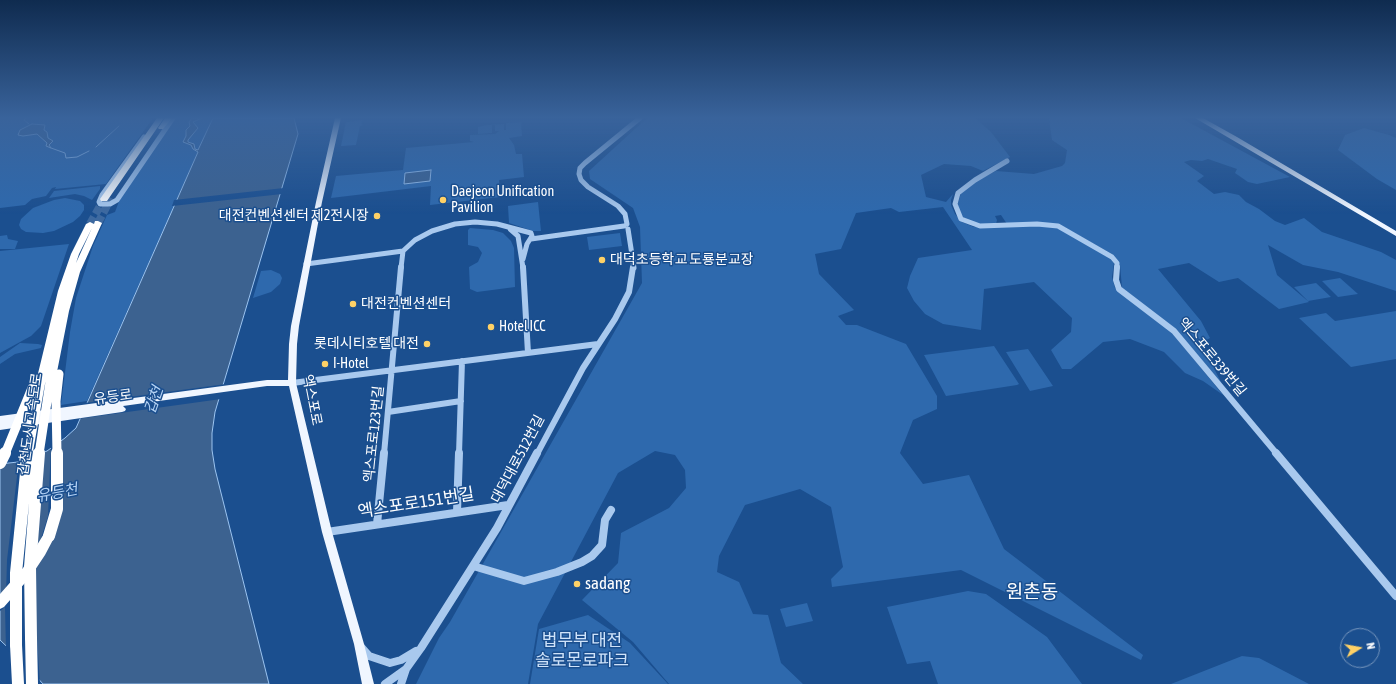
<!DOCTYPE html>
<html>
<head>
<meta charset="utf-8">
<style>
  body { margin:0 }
  #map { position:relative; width:1396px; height:684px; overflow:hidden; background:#1b4f8f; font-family:"Asap Condensed",sans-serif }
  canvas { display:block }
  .north { position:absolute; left:1340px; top:628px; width:40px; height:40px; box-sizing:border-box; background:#1b4f8f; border:1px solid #7695bc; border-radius:50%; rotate:79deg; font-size:11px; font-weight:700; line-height:16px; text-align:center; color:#fff }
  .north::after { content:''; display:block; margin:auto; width:14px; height:18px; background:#ffd166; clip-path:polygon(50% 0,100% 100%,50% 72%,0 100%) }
</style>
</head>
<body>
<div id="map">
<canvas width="1396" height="684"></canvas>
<div class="north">N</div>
</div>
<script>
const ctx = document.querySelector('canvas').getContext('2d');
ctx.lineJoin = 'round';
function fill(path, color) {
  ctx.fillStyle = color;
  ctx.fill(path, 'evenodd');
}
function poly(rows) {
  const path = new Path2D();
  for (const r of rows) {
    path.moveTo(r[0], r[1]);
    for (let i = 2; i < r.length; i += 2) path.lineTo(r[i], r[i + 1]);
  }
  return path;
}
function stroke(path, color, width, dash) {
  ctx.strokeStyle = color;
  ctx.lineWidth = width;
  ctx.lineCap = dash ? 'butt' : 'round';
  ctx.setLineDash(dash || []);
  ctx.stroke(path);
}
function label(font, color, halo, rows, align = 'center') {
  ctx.font = font + ' "Asap Condensed","Noto Sans KR",sans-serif';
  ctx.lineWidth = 3;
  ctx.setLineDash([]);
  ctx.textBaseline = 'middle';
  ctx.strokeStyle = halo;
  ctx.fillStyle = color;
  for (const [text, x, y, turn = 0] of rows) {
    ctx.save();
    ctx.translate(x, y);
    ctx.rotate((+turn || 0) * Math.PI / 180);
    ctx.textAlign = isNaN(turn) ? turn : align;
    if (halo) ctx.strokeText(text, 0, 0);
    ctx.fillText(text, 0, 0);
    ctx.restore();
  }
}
const green = poly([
  [0,118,153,118,106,184,55,189,56,187,52,188,46,196,32,199,25,205,0,208],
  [174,118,213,118,87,401,61,405,70,332,76,298,93,246,107,215,115,212,121,196],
  [647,118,975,118,991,132,1010,157,983,171,971,166,944,164,921,175,926,197,946,202,953,194,951,200,951,205,955,214,962,222,974,227,1038,225,1056,227,1107,255,1114,263,1112,277,1115,288,1170,330,1223,395,1203,381,1185,373,1164,352,1130,339,1103,342,1071,369,1062,369,1051,350,1071,332,1072,318,1034,282,984,289,981,330,943,324,925,314,914,301,907,288,910,276,918,258,972,250,943,207,899,212,891,208,856,213,841,249,815,254,819,274,854,310,838,316,846,325,857,325,906,344,937,396,937,409,913,420,900,453,923,484,969,475,1004,549,1143,655,1141,660,961,570,832,587,831,579,843,567,831,507,800,489,745,505,719,556,717,572,739,582,753,614,768,615,781,663,803,684,669,684,633,642,582,600,618,563,621,533,669,508,686,488,685,470,675,455,655,451,618,473,538,624,528,684,416,684,439,638,450,622,642,283,640,227,633,208,590,179,589,171],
  [1049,118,1181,118,1290,177,1257,184,1248,182,1235,173,1237,169,1208,159,1202,161,1191,160,1184,162,1204,176,1197,181,1214,194,1225,192,1239,195,1246,202,1259,209,1275,221,1285,225,1304,218,1322,232,1381,252,1396,260,1396,291,1338,272,1303,265,1268,245,1277,275,1309,302,1279,309,1238,278,1219,282,1189,263,1158,269,1201,321,1210,338,1201,343,1222,384,1176,329,1122,288,1120,265,1112,254,1064,227,1007,224,1001,215,995,216,997,220,996,224,978,224,966,220,961,216,957,206,961,193,978,180,996,171,1034,174,1062,166,1065,163,1067,150,1052,140],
  [363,120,361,124,363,125,360,126,356,145,341,146,346,122],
  [521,122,522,136,509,138,514,145,516,154,522,154,524,177,499,180,500,197,430,205,431,186,331,198,336,176,403,170,406,148,474,142,470,141,470,135,495,134,499,131,495,131,495,125,492,125,492,133,478,134,478,127,487,125,504,124,504,130,501,130,506,130,506,123],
  [1364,128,1389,135,1396,138,1396,190,1377,179,1338,150,1345,135],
  [100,186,100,189,92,200,84,196,75,194,49,198,54,191],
  [65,198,80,201,84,205,84,210,80,216,73,222,54,231,43,233,26,232,21,229,19,225,21,219,33,208,54,200],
  [538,202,541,231,533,231,509,223,508,206],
  [470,228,493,230,503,233,511,241,514,248,515,287,477,292,470,289,469,267,478,262,482,253,478,247,468,245,468,230],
  [620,233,622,246,589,250,587,237],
  [7,235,8,239,18,241,15,249,0,249,0,236],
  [69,244,41,326,31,336,0,353,0,251],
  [271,270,280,274,282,278,280,284,271,292,253,298,261,271],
  [1340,278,1358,294,1338,297,1322,281],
  [1316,283,1331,297,1308,301,1294,287],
  [1396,311,1396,359,1351,367,1299,318,1326,313,1335,321],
  [20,343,38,344,42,345,41,348,15,354,0,364,0,357],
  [994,346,1019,384,1017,385,946,396,924,355],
  [1028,349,1053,386,1030,391,1006,352],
  [968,591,986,594,1047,637,1082,684,938,684,930,661,907,664,887,607],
  [807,603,813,621,786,627,780,609],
  [588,615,630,643,668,684,530,684,539,629],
  [1242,656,1259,658,1309,684,1171,684]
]);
const water = poly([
  [192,118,202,118,193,122,198,128,188,140,188,142,194,144,195,149,198,150,213,118,294,118,298,134,215,412,212,433,212,450,215,469,269,684,43,684,25,664,0,640,0,464,18,462,47,451,65,438,76,428,198,152,193,149,191,145,183,142,186,136,186,130,190,126,189,122,192,118],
  [32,124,45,125,44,130,47,132,48,138,53,141,49,145,51,148,46,146,47,143,37,134,23,136,18,135,20,130,32,124],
  [431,170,430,181,404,184,405,173,431,170]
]);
const pier = poly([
  [284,188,282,194,172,206,174,200],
  [226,384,221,399,77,419,85,403],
  [59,440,56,510,36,565,35,608,40,684,24,665,6,649,5,607,0,611,0,601,6,595,7,560,19,460,44,450,37,551,48,516,51,445]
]);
const stream = poly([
  [25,118,24,120,29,124],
  [96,147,119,126],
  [51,148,65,153,66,158,77,157,89,151]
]);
const highwayTunnel = poly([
  [98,223,111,198],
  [90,224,104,199]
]);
const minorFar2 = poly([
  [144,137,102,195,99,202,100,204,110,204,117,200,173,118],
  [1007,161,975,180,958,193,955,204,961,219,980,226,1037,224,1058,226,1112,257,1117,263,1117,268],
  [627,224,625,214,618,206,588,187,581,180,579,174,580,168,585,163,640,118],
  [510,229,518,236,523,268],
  [628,229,634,268],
  [531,239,624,226],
  [306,264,403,251,415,240,432,231,455,224,475,222,497,224,531,233,532,236,527,244,523,259],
  [401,268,403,251]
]);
const minorFar1 = poly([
  [523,267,528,353],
  [1117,267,1116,280,1119,289,1174,331,1277,454],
  [292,383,598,344],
  [388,412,461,401],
  [384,454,401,267],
  [459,454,462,361],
  [537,454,583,368,615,319,629,292,633,267]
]);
const minor = poly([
  [1276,453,1396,596],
  [457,512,459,453],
  [377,524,384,453],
  [327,532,508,505],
  [473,566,524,581,557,572,582,562,592,556,602,545,605,520,611,510],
  [361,647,369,656,390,663,401,660,416,651],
  [385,684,406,669,421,648,497,528,537,453],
  [401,684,406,669]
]);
const major = poly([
  [335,118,341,118,322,202,299,326,297,344,296,383,332,532,364,644,374,684,362,684,354,644,322,532,289,386,267,386,123,406,126,409,125,411,122,412,0,430,0,416,267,380,288,380,289,344,291,326,316,202,335,118],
  [1195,118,1203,118,1237,137,1396,231,1396,236,1195,118]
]);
const highway = poly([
  [157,118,164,118,107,201,101,201,100,199,157,118],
  [165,118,172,118,163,129,159,129,158,128,165,118],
  [95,221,98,221,102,223,80,272,69,311,55,382,53,385,50,386,46,382,43,389,37,389,35,386,58,291,71,254,86,224,90,222,94,224,95,221],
  [92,228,76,263,79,254,92,228],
  [49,531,53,532,55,536,45,555,31,576,4,607,0,609,0,594,23,568,45,532,49,531],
  [31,632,35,634,37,638,38,684,26,684,25,638,27,634,31,632],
  [16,639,20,641,22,645,24,684,12,684,10,645,12,641,16,639]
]);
const highwayBridgeFar1 = poly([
  [5,454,32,388],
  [28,454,40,386],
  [39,454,50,382],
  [57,454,56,401,59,374]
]);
const highwayBridge = poly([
  [0,463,5,453],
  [49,536,57,509,57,453],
  [31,638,30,567,39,453],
  [16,645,16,573,28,453]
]);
const markers = [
  [443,200,4,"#ffd166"],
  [377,216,4,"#ffd166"],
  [602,260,4,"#ffd166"],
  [353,304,4,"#ffd166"],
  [491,327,4,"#ffd166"],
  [427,344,4,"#ffd166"],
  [325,364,4,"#ffd166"],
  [577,584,4,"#ffd166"]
];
const poiNames = [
  ["Daejeon Unification",451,192],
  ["Pavilion",451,208],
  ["대전컨벤션센터 제2전시장",369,216,"right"],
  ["대덕초등학교 도룡분교장",610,260],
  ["대전컨벤션센터",361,304],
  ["Hotel ICC",499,327],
  ["롯데시티호텔 대전",419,344,"right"],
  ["I-Hotel",333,364]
];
const streetNames = [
  ["엑스포로339번길",1212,357,50],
  ["유등로",113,397,-8],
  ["엑스포로",312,400,79],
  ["갑천도시고속도로",30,424,-82],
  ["엑스포로123번길",374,434,-84],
  ["대덕대로512번길",518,459,-62]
];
const waterNames = [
  ["갑천",154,400,-71],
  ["유등천",57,493,-11]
];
const nearStreetnames = [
  ["엑스포로151번길",416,503,-9]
];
const nearPoinames = [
  ["sadang",585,584]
];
const nearParknames = [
  ["법무부 대전",582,641],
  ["솔로몬로파크",582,661]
];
const nearQuarternames = [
  ["원촌동",1032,592]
];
fill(green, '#2e69ad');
fill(water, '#3c6290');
stroke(water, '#9cc4f0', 1);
fill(pier, '#1b4f8f');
stroke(stream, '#9cc4f0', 1);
stroke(highwayTunnel, '#3d69a0', 8, [8, 3.5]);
stroke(minorFar2, '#a9c9ee', 5);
stroke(minorFar1, '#a9c9ee', 6);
stroke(minor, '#a9c9ee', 8);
fill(major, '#f0f6ff');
fill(highway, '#fff');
stroke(highwayBridgeFar1, '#fff', 9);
stroke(highwayBridge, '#fff', 12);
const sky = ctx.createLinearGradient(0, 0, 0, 214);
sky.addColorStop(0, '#0f2b4f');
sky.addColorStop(0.55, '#39639b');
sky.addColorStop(1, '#39639b00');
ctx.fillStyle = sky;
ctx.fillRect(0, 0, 1396, 214);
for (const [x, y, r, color] of markers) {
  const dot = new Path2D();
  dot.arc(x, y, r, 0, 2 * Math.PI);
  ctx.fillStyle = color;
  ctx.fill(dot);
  stroke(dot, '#1b4f8f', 1.5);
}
label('14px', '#fff', '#1b4f8f', poiNames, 'left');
label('14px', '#fff', '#1b4f8f', streetNames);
label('italic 15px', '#b5d3f5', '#1b4f8f', waterNames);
label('17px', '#fff', '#1b4f8f', nearStreetnames);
label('17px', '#fff', '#1b4f8f', nearPoinames, 'left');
label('17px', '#cfe3fa', '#1b4f8f', nearParknames);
label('19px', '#fff', '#1b4f8f', nearQuarternames);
</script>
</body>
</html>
